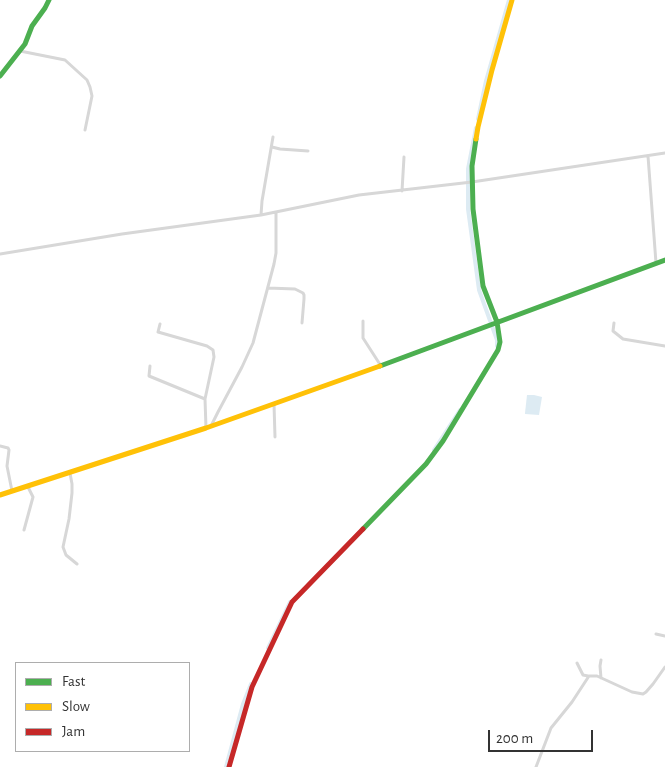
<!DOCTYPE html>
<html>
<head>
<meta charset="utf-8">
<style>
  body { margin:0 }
  #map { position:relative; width:665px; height:767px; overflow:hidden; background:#fff; font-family:"Alegreya Sans",sans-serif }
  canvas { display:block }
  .legend { position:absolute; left:15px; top:662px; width:175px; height:90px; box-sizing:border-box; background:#fff; border:1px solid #adadad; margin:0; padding:6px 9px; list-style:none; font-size:15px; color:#333 }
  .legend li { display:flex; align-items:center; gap:10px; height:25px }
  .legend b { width:25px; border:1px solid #adadad }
  .scale { position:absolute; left:488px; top:730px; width:105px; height:22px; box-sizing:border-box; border:2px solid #333; border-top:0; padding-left:6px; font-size:15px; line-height:18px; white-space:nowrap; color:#333; -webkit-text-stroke:4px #fff; paint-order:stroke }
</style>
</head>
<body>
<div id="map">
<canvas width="665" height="767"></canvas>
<ul class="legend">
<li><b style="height:6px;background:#4caf50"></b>Fast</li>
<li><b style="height:6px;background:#ffc107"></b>Slow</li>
<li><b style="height:6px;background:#c62828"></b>Jam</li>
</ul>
<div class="scale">200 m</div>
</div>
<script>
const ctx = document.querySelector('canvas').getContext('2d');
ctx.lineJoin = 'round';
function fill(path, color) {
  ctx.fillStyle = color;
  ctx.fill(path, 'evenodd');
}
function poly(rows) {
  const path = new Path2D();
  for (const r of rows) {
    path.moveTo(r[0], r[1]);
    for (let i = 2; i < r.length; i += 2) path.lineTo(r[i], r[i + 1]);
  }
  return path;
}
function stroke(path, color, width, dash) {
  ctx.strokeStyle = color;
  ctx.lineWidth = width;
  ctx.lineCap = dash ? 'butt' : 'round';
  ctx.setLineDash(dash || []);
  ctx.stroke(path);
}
const water = poly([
  [527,395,534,395,542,397,539,415,525,414,525,413]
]);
const canal = poly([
  [478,119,486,81,509,0],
  [476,128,468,169,468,209,479,290,497,340,497,346],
  [434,450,460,410],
  [268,648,290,602],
  [226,767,243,704,251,684]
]);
const street = poly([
  [20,51,65,60,87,80,90,87,92,96,85,130],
  [272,147,280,149,308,151],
  [648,156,656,263],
  [402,191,404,157],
  [261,215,262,201,273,137],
  [0,254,122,234,261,215,359,195,472,182,665,153],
  [268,288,295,289,303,293,304,295,304,299,302,323],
  [363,321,363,338,381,366],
  [614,323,613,331,623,339,665,346],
  [160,324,158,332,207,346,213,350,214,357,205,399],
  [150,366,149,376,205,399,206,428],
  [274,404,275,437],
  [211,426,218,412,242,367,253,343,274,264,276,253,276,212],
  [0,446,8,448,9,450,7,466,12,491],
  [70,473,72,484,72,493,69,519,63,547,66,555,77,564],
  [24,530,33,497,28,487],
  [656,634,665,636],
  [601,660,600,666,601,678],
  [577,663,583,675,588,676],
  [536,767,551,728,572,702,589,676,597,676,632,692,643,694,646,692,653,684,665,667]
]);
const fast = poly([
  [0,76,25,44,32,26,45,8,49,0],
  [380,366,665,260],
  [363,529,426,464,443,441,498,350,500,342,497,322,483,286,473,209,472,166,476,139]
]);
const slow = poly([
  [476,139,478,127,492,70,512,0],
  [0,495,206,428,380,366]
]);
const jam = poly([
  [229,767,252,687,292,602,363,529]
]);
fill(water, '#ddebf3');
stroke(canal, '#ddebf3', 4);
stroke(street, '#d7d7d7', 3);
stroke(fast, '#4caf50', 5);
stroke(slow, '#ffc107', 5);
stroke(jam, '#c62828', 5);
</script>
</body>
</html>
